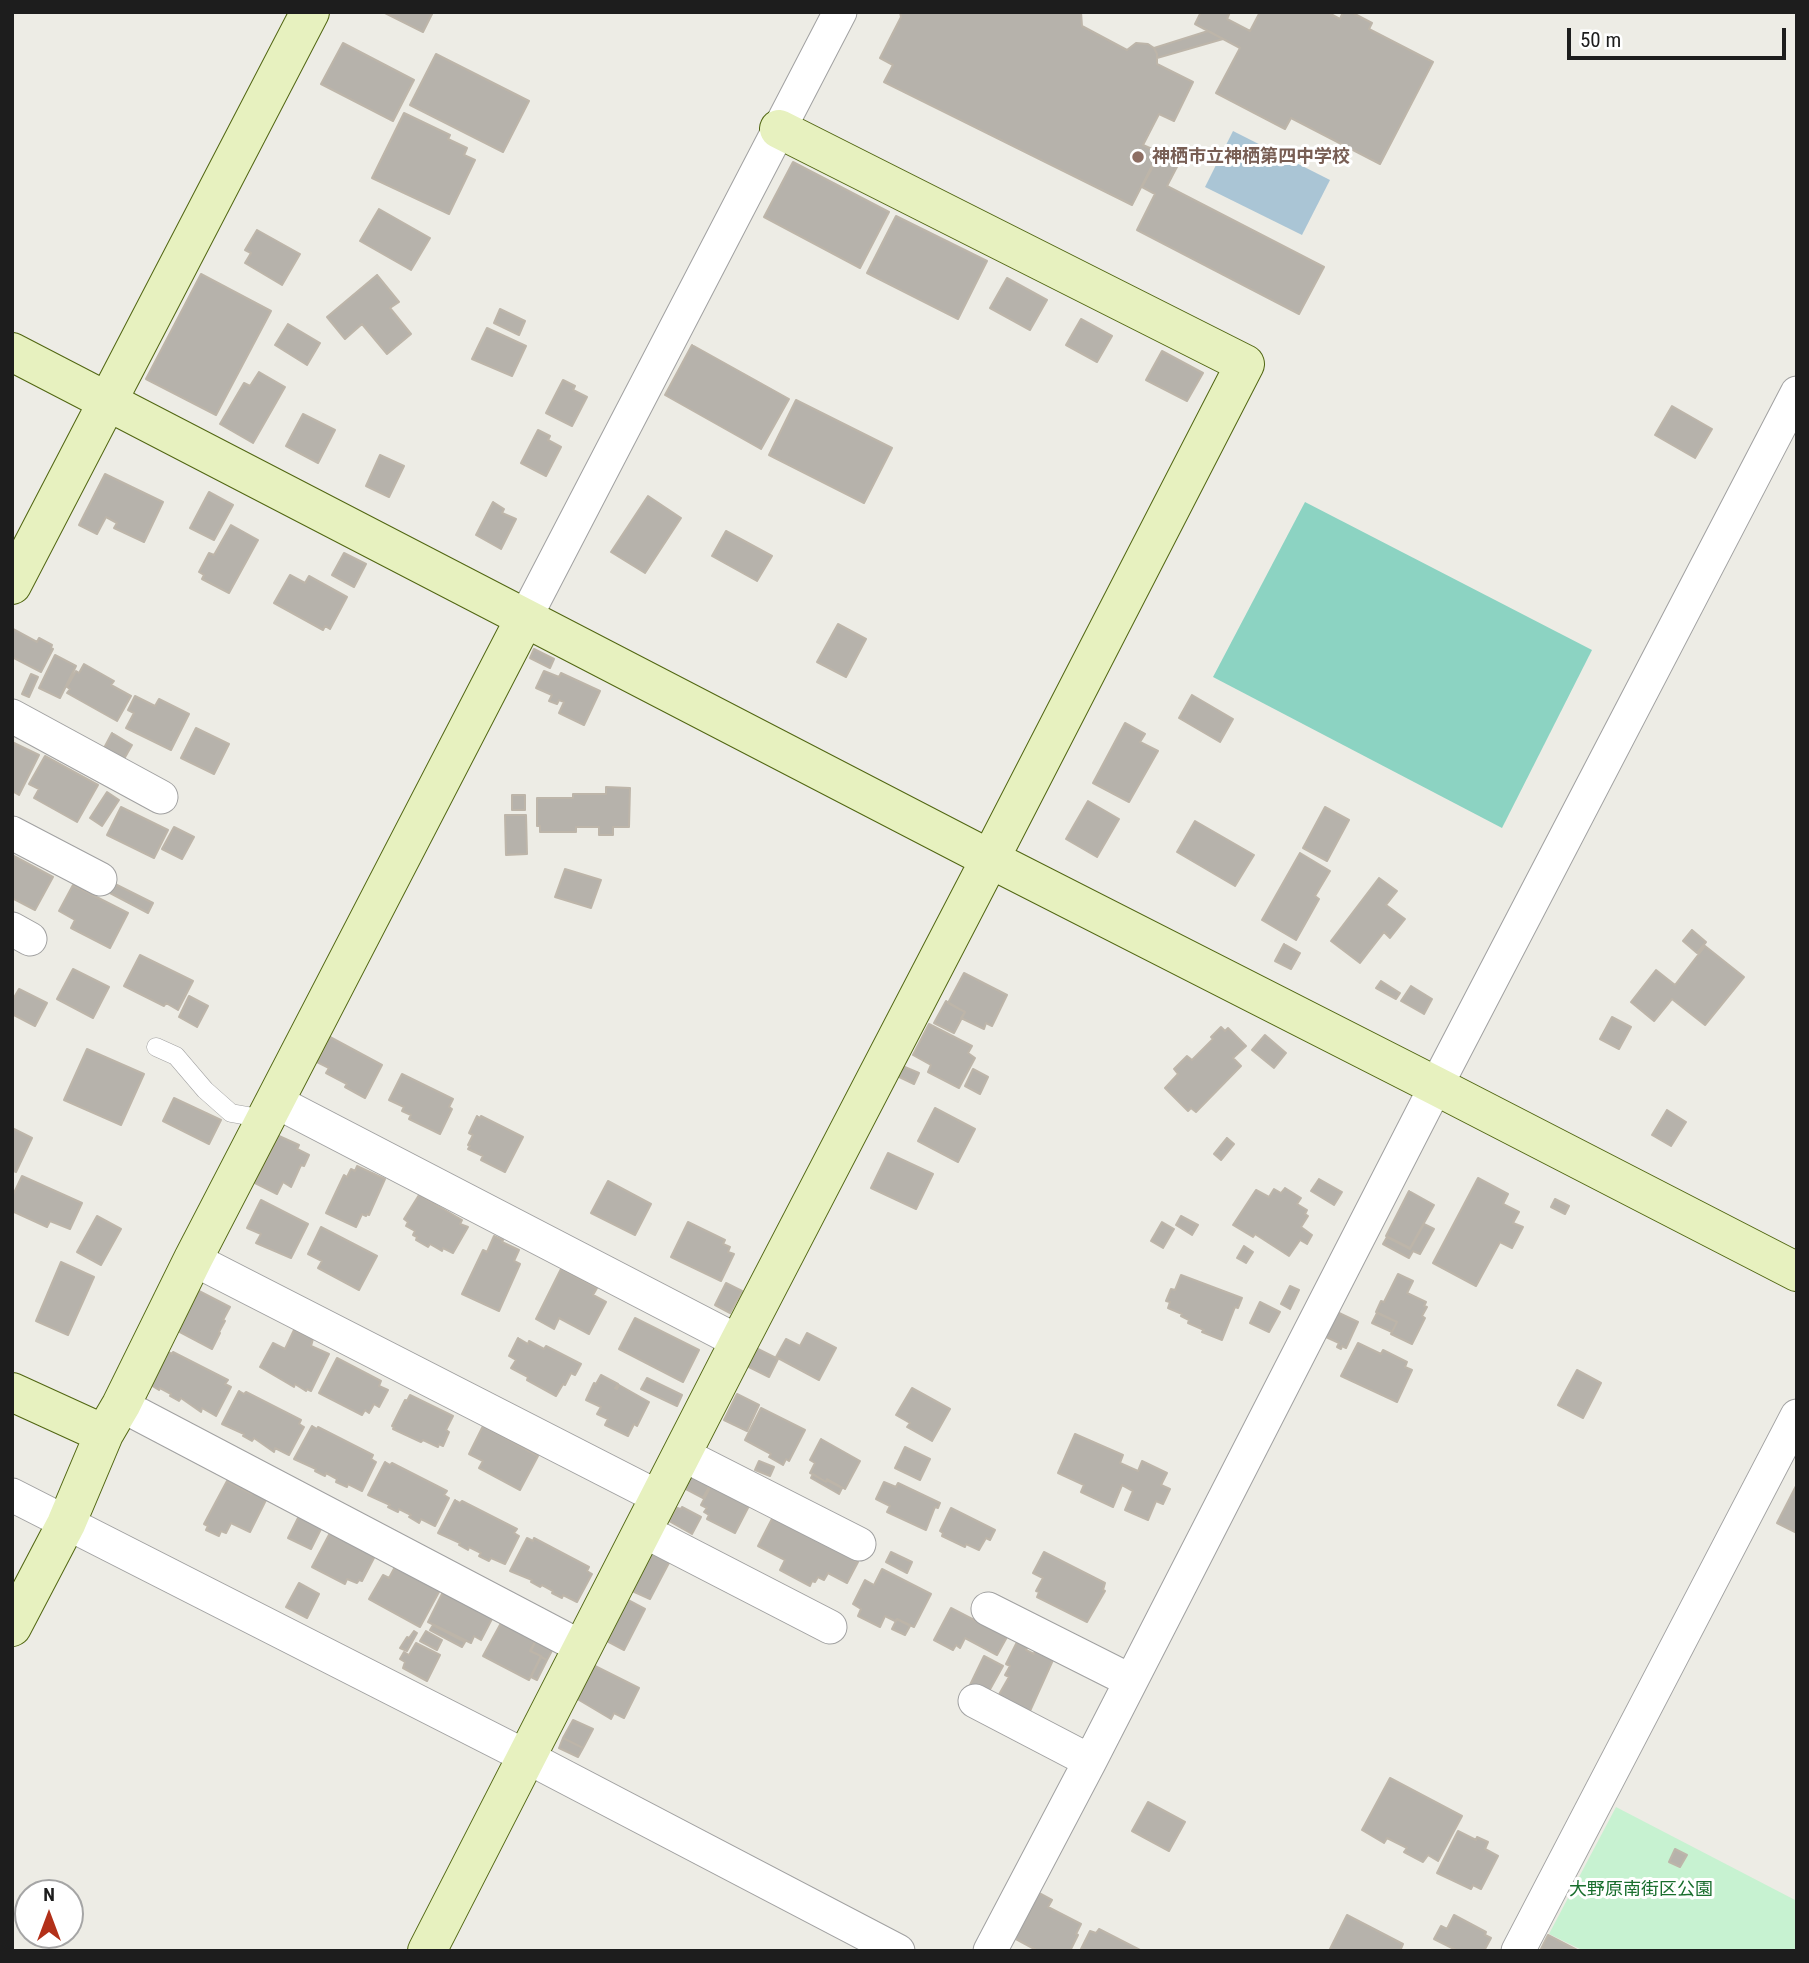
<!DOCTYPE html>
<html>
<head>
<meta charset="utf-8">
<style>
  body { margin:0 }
  #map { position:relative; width:1809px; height:1963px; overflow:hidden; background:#edece5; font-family:"Roboto Condensed",sans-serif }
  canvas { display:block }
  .frame { position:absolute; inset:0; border:14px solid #1d1d1d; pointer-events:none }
  .north { position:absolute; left:14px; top:1879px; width:70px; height:70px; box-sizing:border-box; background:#fff; border:2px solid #a5a5a5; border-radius:50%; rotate:0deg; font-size:19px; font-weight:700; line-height:28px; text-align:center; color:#1d1d1d }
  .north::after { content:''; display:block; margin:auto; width:24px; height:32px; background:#b23019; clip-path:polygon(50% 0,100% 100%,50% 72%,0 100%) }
  .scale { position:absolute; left:1567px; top:28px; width:219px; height:32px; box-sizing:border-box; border:4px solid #1d1d1d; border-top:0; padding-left:9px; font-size:21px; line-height:24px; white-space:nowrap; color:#1d1d1d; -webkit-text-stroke:5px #fff; paint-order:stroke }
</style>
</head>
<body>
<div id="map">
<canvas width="1809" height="1963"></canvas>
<div class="frame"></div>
<div class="north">N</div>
<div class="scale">50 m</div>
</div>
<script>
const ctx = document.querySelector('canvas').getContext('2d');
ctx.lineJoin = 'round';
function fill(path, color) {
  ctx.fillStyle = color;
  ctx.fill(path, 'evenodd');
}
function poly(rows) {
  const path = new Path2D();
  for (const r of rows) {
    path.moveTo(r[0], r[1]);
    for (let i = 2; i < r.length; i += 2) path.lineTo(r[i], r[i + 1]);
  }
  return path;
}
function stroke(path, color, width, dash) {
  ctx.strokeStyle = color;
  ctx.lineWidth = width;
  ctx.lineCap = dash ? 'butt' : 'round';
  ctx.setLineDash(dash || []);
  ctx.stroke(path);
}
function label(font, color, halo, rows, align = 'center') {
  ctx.font = font + ' "Roboto Condensed","Noto Sans JP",sans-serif';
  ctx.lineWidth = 6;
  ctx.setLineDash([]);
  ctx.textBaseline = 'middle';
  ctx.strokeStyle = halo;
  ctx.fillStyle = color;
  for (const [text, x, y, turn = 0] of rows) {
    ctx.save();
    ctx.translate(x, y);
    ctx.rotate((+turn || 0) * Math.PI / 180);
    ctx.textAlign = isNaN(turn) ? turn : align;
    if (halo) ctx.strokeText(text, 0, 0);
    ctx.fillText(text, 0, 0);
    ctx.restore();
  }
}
const park = poly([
  [1616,1807,1797,1901,1797,1951,1584,1951,1549,1934]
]);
const pitch = poly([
  [1305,502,1592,650,1502,828,1213,677]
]);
const water = poly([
  [1233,131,1330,180,1302,235,1205,187]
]);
const building = poly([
  [383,12,433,12,423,32,383,12],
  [900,12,1081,12,1082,26,1127,50,1136,43,1148,44,1154,48,1157,54,1157,64,1193,82,1174,121,1159,114,1143,145,1159,152,1132,205,884,82,893,65,880,58,901,17,900,12],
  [1201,12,1230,12,1227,19,1250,31,1260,12,1327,12,1340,19,1343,12,1351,12,1372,23,1369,29,1433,62,1380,164,1291,118,1285,129,1216,93,1240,48,1195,24,1201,12],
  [1208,31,1223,39,1157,58,1157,54,1154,48,1208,31],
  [343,43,414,80,393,121,321,84,343,43],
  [436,54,529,101,503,152,410,105,436,54],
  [404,113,450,135,448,139,467,148,464,155,475,160,449,214,372,178,404,113],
  [1160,153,1179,163,1167,186,1324,267,1299,314,1137,230,1155,194,1142,187,1160,153],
  [793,162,889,212,860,268,764,217,793,162],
  [379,209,430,238,411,270,360,241,379,209],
  [896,216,987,261,958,319,867,273,896,216],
  [257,230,300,254,282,285,245,263,251,253,245,250,257,230],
  [201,274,271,311,216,415,146,379,201,274],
  [377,275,399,302,390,308,411,334,387,354,362,324,345,339,327,317,377,275],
  [1007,278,1047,300,1030,330,990,308,1007,278],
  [500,309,525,321,519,335,494,323,500,309],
  [1081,319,1112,336,1097,362,1066,345,1081,319],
  [288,324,320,343,307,365,275,345,288,324],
  [487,328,526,346,512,376,472,359,487,328],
  [692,345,789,399,761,449,665,395,692,345],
  [1162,351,1203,373,1187,401,1146,380,1162,351],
  [259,372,285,387,253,443,220,424,244,383,250,386,259,372],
  [563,380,575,386,573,390,587,397,572,426,546,413,563,380],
  [796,400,892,448,864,503,769,455,796,400],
  [1672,406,1712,429,1695,458,1655,435,1672,406],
  [303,414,335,430,318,463,286,446,303,414],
  [538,430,550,436,548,440,561,447,546,476,521,463,538,430],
  [380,455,404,466,389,497,366,486,380,455],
  [105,474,163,502,144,542,114,528,117,523,106,517,97,534,79,525,105,474],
  [209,492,233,505,214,540,190,528,209,492],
  [648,496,681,518,645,573,611,552,648,496],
  [493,502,504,509,502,513,516,519,501,549,476,535,493,502],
  [231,525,258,540,229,593,202,579,204,575,199,572,209,553,214,555,231,525],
  [726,531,772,556,757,581,712,556,726,531],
  [344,553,366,564,354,587,332,575,344,553],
  [290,575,305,583,309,576,347,597,330,629,325,626,323,630,274,603,290,575],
  [838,624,866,639,846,677,817,662,838,624],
  [13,629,37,642,39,638,52,645,51,648,53,649,41,672,12,657,13,629],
  [534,649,554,659,550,668,530,658,534,649],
  [55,655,76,666,60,698,39,688,55,655],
  [84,664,114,681,111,685,131,696,117,721,67,693,70,689,67,687,76,671,79,673,84,664],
  [544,671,559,677,561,673,600,691,584,725,559,713,564,702,559,700,557,704,549,701,552,695,536,688,544,671],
  [31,674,38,677,29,697,22,694,31,674],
  [1192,695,1233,719,1220,742,1179,718,1192,695],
  [135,696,155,706,159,699,189,714,171,750,126,728,134,713,128,710,135,696],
  [1125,723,1145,734,1140,742,1158,751,1129,802,1093,783,1125,723],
  [196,728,229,744,214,774,181,758,196,728],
  [112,733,132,745,124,759,104,748,112,733],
  [12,742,39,755,19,795,12,791,12,742],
  [45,756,98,785,77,822,34,798,39,789,29,784,45,756],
  [606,787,630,788,629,827,613,827,613,835,599,835,599,827,576,827,576,832,540,832,540,826,537,826,537,798,573,798,573,794,606,794,606,787],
  [107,792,119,800,102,826,90,818,107,792],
  [512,795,525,795,525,810,512,810,512,795],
  [1088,801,1119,819,1097,857,1066,839,1088,801],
  [121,807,168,830,154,858,107,835,121,807],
  [1325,807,1349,820,1327,861,1303,848,1325,807],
  [505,815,526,815,527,854,506,855,505,815],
  [1195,821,1254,855,1235,886,1177,852,1195,821],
  [174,827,194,837,182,859,162,849,174,827],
  [1300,853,1330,871,1315,896,1319,899,1296,940,1262,920,1300,853],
  [12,855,53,877,35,910,12,898,12,855],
  [565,869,601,880,591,908,555,897,565,869],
  [1379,878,1397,891,1386,905,1405,919,1390,938,1384,932,1360,963,1331,941,1379,878],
  [115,884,153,903,148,913,110,893,115,884],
  [73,885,128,913,110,948,71,928,75,920,59,911,73,885],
  [1692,930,1706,942,1697,953,1683,941,1692,930],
  [1284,944,1300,953,1291,969,1275,961,1284,944],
  [1705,946,1744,977,1705,1025,1672,999,1654,1021,1631,1002,1656,970,1675,985,1705,946],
  [140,955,193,981,178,1010,166,1003,164,1006,124,986,140,955],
  [73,969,109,987,93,1018,57,999,73,969],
  [964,973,1007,995,992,1026,986,1023,984,1029,961,1018,965,1012,948,1003,964,973],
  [1381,981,1400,993,1396,999,1376,988,1381,981],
  [1411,986,1432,999,1424,1014,1401,1001,1411,986],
  [19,989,47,1003,35,1026,12,1014,12,1001,19,989],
  [189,996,208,1006,197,1027,179,1017,189,996],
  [946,1001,965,1012,954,1033,934,1023,946,1001],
  [1612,1017,1631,1027,1619,1049,1600,1039,1612,1017],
  [929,1024,972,1046,968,1053,975,1058,959,1088,928,1072,931,1065,913,1055,929,1024],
  [1221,1027,1225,1031,1228,1028,1246,1046,1233,1058,1241,1066,1196,1112,1191,1108,1188,1111,1165,1088,1178,1074,1174,1069,1187,1056,1192,1060,1213,1039,1211,1037,1221,1027],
  [1265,1035,1286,1053,1274,1068,1252,1050,1265,1035],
  [330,1037,382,1065,365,1098,345,1087,347,1084,326,1073,329,1068,317,1062,330,1037],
  [87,1049,144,1074,121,1125,64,1100,87,1049],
  [900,1065,919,1073,914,1084,895,1075,900,1065],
  [973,1069,988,1077,980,1094,965,1086,973,1069],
  [402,1074,453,1099,449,1107,452,1109,440,1134,409,1119,411,1115,402,1111,404,1107,389,1100,402,1074],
  [174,1098,221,1120,209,1144,163,1121,174,1098],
  [935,1108,975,1129,958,1162,918,1141,935,1108],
  [1667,1110,1686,1122,1671,1146,1652,1135,1667,1110],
  [477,1116,480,1118,481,1116,523,1137,505,1172,481,1160,483,1156,468,1149,470,1146,468,1145,473,1135,469,1133,477,1116],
  [12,1128,32,1138,16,1172,12,1170,12,1128],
  [279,1136,299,1145,297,1149,309,1155,304,1166,301,1165,291,1187,283,1182,277,1194,255,1183,279,1136],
  [1227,1138,1234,1144,1221,1160,1214,1154,1227,1138],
  [888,1153,933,1174,916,1209,871,1188,888,1153],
  [357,1166,385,1179,369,1215,367,1214,366,1216,362,1214,356,1227,326,1213,344,1175,347,1177,351,1169,355,1171,357,1166],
  [22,1176,82,1203,70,1229,50,1221,47,1227,12,1211,12,1197,22,1176],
  [1478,1178,1508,1194,1503,1204,1519,1212,1513,1223,1523,1227,1512,1248,1500,1242,1476,1286,1433,1263,1478,1178],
  [1319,1179,1342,1192,1334,1205,1311,1191,1319,1179],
  [608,1181,651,1204,635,1235,591,1213,608,1181],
  [1285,1188,1301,1198,1297,1204,1307,1210,1305,1214,1308,1216,1301,1227,1312,1235,1307,1244,1300,1240,1289,1256,1255,1234,1253,1237,1233,1225,1256,1190,1269,1197,1274,1189,1281,1193,1285,1188],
  [1409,1191,1434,1205,1410,1248,1386,1236,1409,1191],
  [419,1195,462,1220,460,1224,468,1227,453,1253,443,1248,442,1251,430,1244,428,1247,416,1240,417,1237,413,1235,415,1231,406,1226,408,1222,404,1219,419,1195],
  [1555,1199,1569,1206,1565,1214,1551,1207,1555,1199],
  [261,1200,308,1224,291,1258,256,1243,261,1234,247,1228,261,1200],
  [97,1216,121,1229,101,1265,77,1252,97,1216],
  [1181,1216,1198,1225,1192,1235,1176,1225,1181,1216],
  [688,1222,725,1240,723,1244,730,1247,728,1252,734,1254,721,1281,671,1257,688,1222],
  [1162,1222,1174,1229,1163,1248,1151,1241,1162,1222],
  [1424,1224,1434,1229,1420,1254,1413,1251,1409,1258,1383,1244,1387,1237,1410,1249,1424,1224],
  [321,1227,377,1256,359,1290,318,1268,322,1261,308,1254,321,1227],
  [494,1236,503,1240,502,1242,519,1250,514,1261,520,1264,499,1311,462,1294,483,1250,487,1252,494,1236],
  [1244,1246,1253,1252,1246,1263,1237,1258,1244,1246],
  [61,1262,94,1277,68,1335,36,1321,61,1262],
  [561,1269,597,1288,593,1295,606,1302,589,1334,559,1318,554,1329,536,1319,561,1269],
  [1398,1274,1413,1281,1407,1293,1426,1302,1424,1306,1427,1307,1422,1316,1425,1318,1412,1344,1391,1334,1397,1322,1376,1312,1381,1301,1384,1302,1398,1274],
  [1181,1275,1242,1298,1238,1308,1235,1307,1222,1340,1202,1332,1204,1330,1188,1323,1189,1320,1181,1316,1182,1314,1168,1308,1170,1302,1166,1301,1171,1289,1175,1290,1181,1275],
  [726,1283,742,1291,730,1313,715,1305,726,1283],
  [1290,1286,1299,1290,1290,1309,1281,1304,1290,1286],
  [199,1291,230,1307,223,1320,225,1321,219,1332,220,1333,212,1349,178,1331,199,1291],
  [1260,1302,1280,1312,1269,1332,1250,1323,1260,1302],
  [1337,1312,1358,1322,1346,1348,1342,1346,1341,1349,1337,1347,1339,1343,1326,1337,1337,1312],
  [1377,1313,1397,1322,1392,1332,1372,1323,1377,1313],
  [635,1318,699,1350,683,1382,619,1349,635,1318],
  [294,1330,313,1339,311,1346,329,1354,311,1391,307,1389,306,1391,295,1384,294,1387,260,1367,273,1343,285,1349,294,1330],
  [807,1333,836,1348,819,1380,776,1357,786,1339,800,1346,807,1333],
  [518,1338,528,1344,529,1341,544,1349,546,1346,581,1364,575,1375,571,1373,565,1385,563,1384,556,1396,527,1380,528,1377,511,1368,516,1360,509,1356,518,1338],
  [1358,1343,1381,1354,1383,1350,1407,1362,1405,1367,1412,1370,1397,1402,1341,1376,1358,1343],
  [756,1348,778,1359,769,1377,747,1366,756,1348],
  [166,1351,172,1354,173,1352,228,1380,225,1384,231,1387,216,1416,202,1408,201,1412,181,1398,179,1401,170,1396,171,1394,160,1388,159,1390,149,1384,166,1351],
  [337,1358,381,1381,379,1386,388,1390,379,1407,374,1404,369,1413,365,1410,362,1415,319,1393,337,1358],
  [1577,1370,1601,1383,1583,1418,1558,1405,1577,1370],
  [601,1375,618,1384,615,1388,617,1389,619,1385,649,1402,637,1426,634,1424,628,1436,605,1425,608,1419,597,1414,601,1407,586,1400,594,1383,596,1384,601,1375],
  [647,1378,682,1395,677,1406,641,1389,647,1378],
  [912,1388,950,1409,932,1441,907,1427,910,1423,896,1415,912,1388],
  [239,1391,244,1394,246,1392,301,1420,299,1424,304,1427,289,1455,275,1448,274,1452,254,1438,252,1441,243,1436,244,1434,222,1424,239,1391],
  [737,1394,759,1405,747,1431,724,1420,737,1394],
  [410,1395,453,1416,446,1430,449,1432,443,1446,439,1444,438,1447,423,1440,421,1442,393,1429,394,1427,392,1426,405,1400,407,1401,410,1395],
  [761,1408,805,1430,789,1461,786,1459,783,1465,769,1457,771,1454,745,1440,761,1408],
  [312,1426,317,1429,318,1427,373,1455,371,1459,376,1462,362,1491,348,1484,347,1487,336,1482,337,1479,326,1473,325,1476,315,1471,316,1469,294,1459,312,1426],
  [483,1426,538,1456,520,1490,479,1468,483,1461,469,1454,483,1426],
  [1075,1434,1123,1455,1120,1463,1138,1471,1142,1461,1167,1473,1161,1485,1170,1489,1163,1504,1156,1501,1148,1520,1125,1510,1133,1491,1122,1485,1113,1507,1081,1492,1084,1485,1058,1473,1075,1434],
  [821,1439,860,1461,845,1489,827,1479,826,1482,810,1473,815,1463,810,1460,821,1439],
  [905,1447,930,1459,920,1480,895,1468,905,1447],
  [759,1461,774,1467,770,1476,755,1470,759,1461],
  [385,1462,390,1465,392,1463,447,1491,444,1495,449,1498,435,1526,421,1519,419,1523,409,1517,411,1515,399,1509,398,1512,388,1507,390,1505,368,1495,385,1462],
  [693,1472,712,1481,703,1498,684,1488,693,1472],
  [813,1474,826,1482,827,1480,842,1488,839,1494,811,1478,813,1474],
  [227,1481,252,1494,254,1491,267,1498,250,1532,231,1523,226,1533,221,1531,219,1536,206,1530,208,1526,204,1524,227,1481],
  [713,1482,751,1502,735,1533,707,1519,709,1515,704,1512,707,1508,701,1505,713,1482],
  [884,1482,896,1487,898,1483,940,1503,938,1508,935,1507,926,1530,887,1512,890,1506,876,1499,884,1482],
  [1796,1486,1797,1486,1797,1533,1777,1523,1796,1486],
  [455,1500,460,1503,462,1501,517,1529,514,1533,519,1536,505,1564,491,1558,489,1561,479,1556,481,1553,469,1547,468,1550,459,1545,460,1543,438,1533,455,1500],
  [682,1507,701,1517,692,1534,669,1521,677,1508,681,1509,682,1507],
  [951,1508,995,1530,990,1540,986,1538,979,1550,966,1544,965,1547,942,1536,943,1533,940,1531,951,1508],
  [775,1513,857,1558,855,1561,858,1562,847,1583,828,1573,824,1580,818,1577,815,1582,812,1581,810,1586,780,1570,785,1560,758,1546,775,1513],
  [299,1516,322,1527,311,1549,288,1538,299,1516],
  [331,1531,376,1554,362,1581,359,1580,357,1583,347,1579,345,1584,312,1567,331,1531],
  [527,1538,533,1541,534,1538,589,1567,587,1571,592,1574,577,1602,563,1595,562,1598,552,1593,553,1591,542,1585,540,1587,531,1582,532,1580,510,1571,527,1538],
  [651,1549,671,1559,650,1599,630,1590,651,1549],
  [891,1552,912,1562,907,1573,886,1562,891,1552],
  [1044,1552,1105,1583,1103,1590,1105,1591,1087,1622,1037,1597,1039,1592,1036,1591,1043,1578,1033,1573,1044,1552],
  [396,1565,440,1590,420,1627,369,1599,383,1575,389,1578,396,1565],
  [882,1569,931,1594,914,1627,897,1619,895,1621,885,1616,880,1627,858,1616,861,1609,853,1604,865,1580,874,1585,882,1569],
  [299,1583,319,1594,307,1618,286,1607,299,1583],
  [444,1590,494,1615,481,1640,474,1636,471,1643,428,1622,444,1590],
  [626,1599,645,1609,624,1650,605,1640,626,1599],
  [951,1608,1007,1637,997,1655,965,1638,960,1648,956,1645,953,1650,934,1640,951,1608],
  [897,1619,910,1626,905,1635,892,1629,897,1619],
  [501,1623,536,1640,530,1651,541,1656,529,1680,483,1656,501,1623],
  [433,1625,465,1642,462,1647,430,1630,433,1625],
  [414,1631,417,1633,407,1651,400,1648,407,1637,409,1638,414,1631],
  [426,1631,442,1640,437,1650,420,1641,426,1631],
  [1019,1638,1029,1643,1026,1650,1034,1654,1035,1650,1053,1660,1030,1711,997,1698,1009,1677,1005,1675,1010,1666,1006,1664,1019,1638],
  [536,1640,555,1645,547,1660,531,1651,536,1640],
  [416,1643,440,1655,427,1681,403,1668,405,1662,400,1659,404,1652,409,1655,416,1643],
  [984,1656,1003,1666,988,1693,970,1685,984,1656],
  [541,1657,547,1660,537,1680,531,1677,541,1657],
  [591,1664,639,1688,624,1718,614,1713,611,1719,574,1697,591,1664],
  [573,1720,593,1729,583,1748,563,1738,573,1720],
  [563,1738,583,1748,578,1757,559,1748,563,1738],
  [1390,1778,1462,1816,1438,1861,1428,1855,1423,1862,1404,1852,1407,1848,1387,1838,1384,1843,1362,1830,1390,1778],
  [1148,1802,1185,1822,1169,1851,1132,1831,1148,1802],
  [1458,1831,1476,1840,1477,1837,1488,1842,1485,1849,1498,1856,1481,1889,1473,1885,1471,1889,1437,1873,1458,1831],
  [1675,1849,1687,1855,1680,1867,1669,1862,1675,1849],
  [1039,1893,1052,1900,1048,1907,1081,1924,1076,1934,1078,1935,1070,1951,1038,1951,1014,1938,1039,1893],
  [1347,1915,1403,1944,1400,1951,1329,1951,1347,1915],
  [1454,1915,1486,1932,1485,1935,1491,1938,1484,1951,1458,1951,1434,1939,1441,1926,1447,1929,1454,1915],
  [1099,1929,1140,1950,1139,1951,1080,1951,1090,1931,1096,1933,1099,1929],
  [1548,1935,1579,1951,1540,1951,1548,1935]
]);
const lane = poly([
  [156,1047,176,1056,205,1090,231,1113,265,1119]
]);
const street = poly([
  [525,618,840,12],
  [12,716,161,797],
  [12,833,100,879],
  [12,929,30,939],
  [275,1101,739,1342],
  [193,1259,660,1498],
  [121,1405,583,1648],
  [682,1454,859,1544],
  [12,1495,527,1757,898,1951],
  [644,1531,830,1627],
  [988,1609,1131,1681],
  [975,1701,1090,1761],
  [990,1951,1090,1761,1436,1086,1797,393],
  [1518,1951,1797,1416]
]);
const secondary = poly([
  [12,352,990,859,1436,1086,1797,1272],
  [12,585,310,12],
  [12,1392,104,1434],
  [12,1627,66,1524,104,1434,121,1405,193,1259,525,618],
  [427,1951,739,1342,990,859,1245,364,779,129]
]);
const markers = [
  [1138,157,7,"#8d6e63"]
];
const educationNames = [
  ["神栖市立神栖第四中学校",1152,157]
];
const parkNames = [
  ["大野原南街区公園",1641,1890]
];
fill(park, '#c7f2d1');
fill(pitch, '#8cd3c2');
fill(water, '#aac5d5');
fill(building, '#b6b2ab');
stroke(building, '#bdb5a9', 2);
stroke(lane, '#a1a1a1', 19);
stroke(street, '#a1a1a1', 35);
stroke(secondary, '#516612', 40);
stroke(lane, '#fff', 18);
stroke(street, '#fff', 33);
stroke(secondary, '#e7f1bf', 38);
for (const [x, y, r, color] of markers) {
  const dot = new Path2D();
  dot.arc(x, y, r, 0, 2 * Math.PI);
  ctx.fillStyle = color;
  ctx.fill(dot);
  stroke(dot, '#fff', 2.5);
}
label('bold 18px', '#785e54', '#fff', educationNames, 'left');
label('18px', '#196e2d', '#fff', parkNames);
</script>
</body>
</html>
